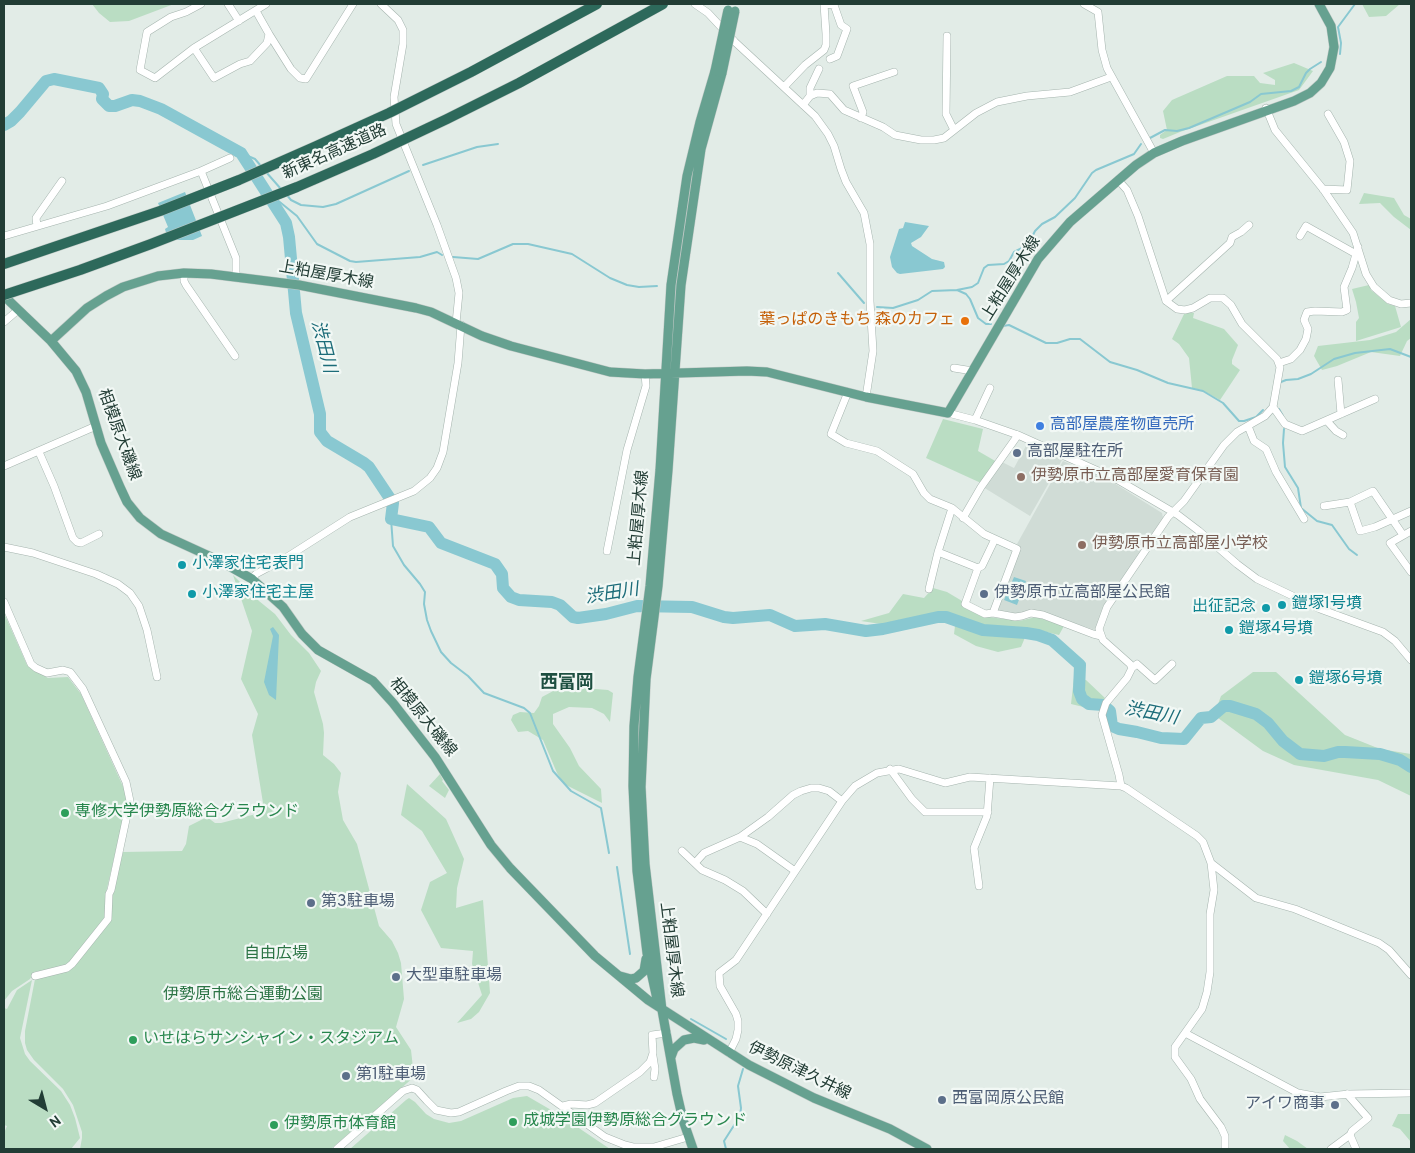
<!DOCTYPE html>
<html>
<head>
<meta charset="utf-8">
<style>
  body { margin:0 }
  #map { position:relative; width:1415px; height:1153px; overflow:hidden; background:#e2ece7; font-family:Overpass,sans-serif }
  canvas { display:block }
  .frame { position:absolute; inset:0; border:5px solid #223d35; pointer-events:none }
  .north { position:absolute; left:20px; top:1083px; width:50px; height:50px; -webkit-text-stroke:4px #f2f8f5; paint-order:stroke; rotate:143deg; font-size:14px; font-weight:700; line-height:20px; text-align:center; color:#223d35 }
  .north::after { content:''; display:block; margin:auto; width:18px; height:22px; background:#223d35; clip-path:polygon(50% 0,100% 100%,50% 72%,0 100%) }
</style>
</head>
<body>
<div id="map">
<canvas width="1415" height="1153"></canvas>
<div class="frame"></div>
<div class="north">N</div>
</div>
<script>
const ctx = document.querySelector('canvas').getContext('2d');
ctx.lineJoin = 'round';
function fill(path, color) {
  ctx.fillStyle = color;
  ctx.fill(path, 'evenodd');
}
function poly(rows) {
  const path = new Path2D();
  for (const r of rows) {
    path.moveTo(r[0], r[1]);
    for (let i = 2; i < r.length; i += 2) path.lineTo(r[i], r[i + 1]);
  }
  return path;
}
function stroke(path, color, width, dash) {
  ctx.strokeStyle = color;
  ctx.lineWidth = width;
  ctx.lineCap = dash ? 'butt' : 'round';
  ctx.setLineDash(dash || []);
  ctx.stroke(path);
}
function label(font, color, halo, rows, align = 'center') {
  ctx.font = font + ' Overpass,"Noto Sans JP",sans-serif';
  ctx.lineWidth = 4.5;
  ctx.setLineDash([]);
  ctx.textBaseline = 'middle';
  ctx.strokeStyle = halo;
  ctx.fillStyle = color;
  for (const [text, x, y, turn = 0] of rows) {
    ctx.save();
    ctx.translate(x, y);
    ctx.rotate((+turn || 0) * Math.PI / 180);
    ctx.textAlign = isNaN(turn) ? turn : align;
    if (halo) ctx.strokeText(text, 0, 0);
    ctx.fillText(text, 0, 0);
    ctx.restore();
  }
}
const built = poly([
  [1027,444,1062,460,1030,516,983,487,1002,462,1014,468],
  [1063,461,1114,483,1162,513,1163,518,1104,608,1095,630,1042,612,1019,615,995,612,1020,547,1017,544]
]);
const green = poly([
  [92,4,174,4,129,21,110,22,99,13],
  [1362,4,1400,4,1386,16,1369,17],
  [1294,63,1313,71,1299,90,1180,132,1163,139,1160,138,1160,135,1167,130,1163,111,1172,100,1227,76,1254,76,1260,83,1275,85,1275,80,1263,73],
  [1364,193,1394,198,1404,215,1411,219,1411,230,1394,217,1380,203,1359,204],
  [1369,285,1371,290,1388,304,1395,306,1401,327,1356,341,1356,322,1359,318,1356,302,1352,289],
  [1185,312,1194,313,1193,318,1224,329,1238,345,1232,360,1232,364,1240,370,1220,400,1202,390,1192,388,1189,358,1179,344,1172,339],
  [1411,319,1411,338,1407,341,1400,356,1371,352,1337,366,1322,370,1314,356,1318,346,1370,340,1396,332],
  [943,419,983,429,978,451,997,462,981,483,926,458],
  [233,575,259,601,275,614,291,635,309,653,321,671,316,682,314,692,323,724,324,733,323,755,334,764,341,773,338,792,343,820,357,844,379,926,392,941,398,953,401,963,404,999,396,1027,411,1050,414,1077,331,1149,80,1149,82,1138,82,1132,73,1105,63,1089,34,1060,27,1050,25,1043,25,1031,35,979,66,971,104,929,123,852,182,851,186,844,189,826,207,817,215,823,221,823,256,814,261,809,263,803,252,735,258,714,241,679,252,631],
  [933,588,947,592,989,617,1019,621,1036,617,1064,626,1059,635,1029,628,1021,647,998,652,976,646,954,634,956,618,939,612,881,624,861,621,889,613,903,594,924,598],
  [4,613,27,665,48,678,68,677,81,694,126,793,127,802,105,897,106,907,104,918,68,966,34,972,30,979,12,991,4,1001],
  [1253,672,1276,672,1345,735,1380,749,1411,754,1411,796,1378,780,1294,765,1263,751,1214,715,1221,696],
  [1074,678,1086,680,1105,698,1096,710,1071,704],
  [583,688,608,690,613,693,610,722,604,714,592,708,569,707,553,714,553,724,570,748,579,766,601,789,602,803,564,784,557,773,543,740,528,731,518,732,511,720,513,715,520,712,534,713,539,706,542,697,555,690,568,691],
  [440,774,443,780,442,781,449,790,445,798,429,786],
  [407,784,446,819,464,859,457,888,456,908,483,900,490,993,479,1012,471,1019,457,1023,482,995,472,964,473,951,441,948,421,910,430,882,447,873,422,831,401,815],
  [32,980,20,1038,25,1054,30,1061,61,1091,70,1105,75,1118,80,1138,71,1149,4,1149,4,1133,7,1126,4,1125,4,1008,7,1009,17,990],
  [527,1096,558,1114,610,1149,350,1149,406,1100,409,1098,415,1102,426,1114,434,1119,449,1123,461,1121,513,1098],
  [1398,1114,1411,1114,1411,1142,1400,1129,1392,1126],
  [1285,1135,1297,1141,1308,1149,1290,1149,1283,1141]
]);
const water = poly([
  [185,192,202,236,193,240,168,240,165,229,168,227,158,203],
  [905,222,929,226,921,237,911,243,912,246,932,259,944,262,945,267,943,269,900,274,897,273,892,267,890,257,899,229,903,228],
  [1014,577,1026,581,1017,605,1004,600],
  [273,627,279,635,276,700,269,695,264,682,273,636,270,629]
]);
const stream = poly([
  [1340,54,1341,43,1338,27,1355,4],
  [1150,138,1165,130,1177,131,1189,128,1250,102,1261,94,1291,91,1299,87,1306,73,1310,69,1321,62],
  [241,153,255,159,261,166],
  [423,165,477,147,498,144],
  [266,172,281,189],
  [286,194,291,200,301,205,323,207,336,204,409,171],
  [276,199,297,216,317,244,350,261,356,262,420,257,437,252,442,255],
  [453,257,478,259,513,244,528,244,572,254,610,278,627,285,639,287,657,286],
  [838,273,864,303],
  [957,290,972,287,978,283,984,268,988,265,1004,264,1009,261,1014,252,1028,245,1035,231,1042,224,1055,217,1075,198,1092,173,1096,170,1134,154,1141,144],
  [877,307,893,308,918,300,932,291,957,290,966,294,970,299,978,318,986,324,991,324],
  [1003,326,1009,325,1046,343,1057,343,1070,339,1080,339,1110,362,1137,370,1168,383,1203,391,1223,403,1239,421,1244,421,1256,417,1263,410],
  [1281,382,1286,380,1298,379,1311,374,1334,359,1355,353,1390,349,1411,357],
  [1279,409,1283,416],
  [1284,429,1283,443,1285,467,1298,488,1301,508,1317,521,1332,525,1349,549,1357,555],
  [391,519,393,546,404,565,420,584,425,592,424,604,427,620,431,631,441,652,451,663,468,676,484,693,524,708,530,713,553,771,571,791,601,808,609,853],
  [617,867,630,954],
  [691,1019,726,1039],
  [726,1149,724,1141,740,1116,741,1108,738,1086,743,1069]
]);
const river = poly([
  [4,125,11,121,20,112,46,81,54,79,99,88,103,94,102,99,109,106,115,106,132,100,140,101,161,109,241,153,286,223,289,237,296,313,320,414,320,432,327,441,364,463,369,467,393,503,391,519,429,527,441,543,495,564,502,574,503,588,511,597,519,600,552,602,560,605,573,617,578,618,606,614,637,606,692,607,724,617,733,618,770,615,795,626,825,624,866,631,883,629,938,617,946,617,983,630,1026,633,1038,635,1052,640,1080,665,1079,691,1082,699,1089,704,1103,705,1110,711,1112,726,1119,729,1137,732,1161,738,1184,739,1201,718,1211,717,1224,706,1230,706,1256,714,1268,723,1283,741,1300,754,1324,756,1338,752,1345,752,1380,754,1400,760,1411,767]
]);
const minor = poly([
  [201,4,186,12,171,17,147,32,140,70,155,78,194,48,266,4],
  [228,4,239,21],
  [381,4,398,20,403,30,403,44,394,97,396,124,437,225,456,278,459,293,456,323],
  [695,4,708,13,735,42,815,116,828,134,834,146,841,169,846,182,864,213,870,244,870,301,873,351,866,397],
  [824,4,834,5,841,25,847,29,837,56,830,59],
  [1084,4,1098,12,1102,50,1107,68,1154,153],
  [269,34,291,69,300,78,306,79,353,4],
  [947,36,946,114,954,130],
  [194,48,214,78,240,64,250,61,267,43,269,34,256,11],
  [784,87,805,65,824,50,826,45,826,34,824,4],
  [810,96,810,88,819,69],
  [803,105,810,96,817,93,830,94,844,110,883,127,895,135,921,140,934,140,944,138,976,113,997,102,1027,96,1070,92,1111,77],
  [1266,108,1275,130,1323,189,1353,233,1366,274,1374,287,1389,300,1401,304,1411,303],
  [861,118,863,112,853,86,894,72],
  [201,171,236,258,236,277],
  [1118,180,1127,190,1138,216,1166,301,1177,309,1185,310,1193,308,1210,298,1223,298,1231,305,1242,324,1277,359,1280,367,1273,407,1265,416,1237,432,1224,445,1184,501,1168,517,1107,607,1099,629,1103,640,1130,664,1132,668,1127,678,1106,703,1102,715,1119,775,1121,786,1126,788,1197,836,1203,842,1211,863,1214,890,1210,914,1210,972,1207,992,1202,1009,1175,1047,1175,1057,1191,1079,1200,1099,1221,1127,1225,1136,1225,1149],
  [1323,189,1347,190,1350,161,1344,142,1328,114],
  [37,226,36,218,62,181],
  [4,236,107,206,201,171,230,158],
  [1300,236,1306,226,1356,254],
  [184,273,184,281,186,285,235,356],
  [1166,301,1230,243,1232,237,1241,232,1249,225],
  [4,322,18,310],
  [1279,363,1291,359,1300,350,1306,339,1308,329,1304,320,1307,312,1315,311,1342,312,1347,310,1344,287,1352,268,1358,247],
  [954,368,973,371],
  [1338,380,1341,414],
  [848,392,831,434,846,443,877,451,913,474,924,493,930,499,952,508,938,552,929,589],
  [1273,407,1285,424,1302,431,1375,399],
  [948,413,975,420,1018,435,1118,480,1178,515,1199,531,1237,564,1257,579,1320,609,1383,632,1395,641,1411,660],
  [975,420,990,388],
  [1327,421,1336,431,1343,435],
  [1248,426,1254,441,1266,449,1276,472,1304,519],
  [39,452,54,486,73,538,77,542,81,543,99,534],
  [4,466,96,426],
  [1350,502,1360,531,1375,527,1411,511],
  [1324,506,1350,502,1373,491,1403,535],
  [952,508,984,534,1017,549,993,613],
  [963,518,981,487,1018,435],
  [1411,531,1390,543,1411,572],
  [4,547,33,553,96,574,118,584,130,593,139,606,147,630,157,677],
  [607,551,627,450,646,386,645,374],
  [938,552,978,568,982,566,995,539],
  [978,568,965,604,985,614,993,613,1015,617,1022,616,1031,613,1043,615,1093,634,1101,636],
  [252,579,256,574,284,559,350,517,414,491,430,478,437,468,443,452,458,363,461,325],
  [4,602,31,664,36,668,47,673,63,670,70,672,83,689,126,782,130,801,111,890,109,894,108,919,72,964,67,968,35,976],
  [1132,668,1137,664,1155,680,1172,664],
  [890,769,912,799,925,812,988,812],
  [740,837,768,817,793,795,801,791,811,788,819,788,829,791,842,801],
  [682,851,702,870,725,880,743,891,767,914],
  [695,863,704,853,740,837,757,844,795,871],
  [1211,863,1256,898,1295,909,1379,943,1389,950,1411,975],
  [979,886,974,848,987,816,990,778],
  [1185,1033,1298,1093,1320,1097,1349,1094,1411,1093],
  [729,1053,736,1039,738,1030,738,1021,736,1014,720,986,719,973,736,960,842,801,855,786,877,773,899,769,945,783,970,777,1121,786],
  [653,1056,655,1069,654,1077],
  [563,1106,571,1104,587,1105,595,1103,640,1072,650,1062,653,1053,652,1035,667,1033],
  [1350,1135,1356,1149],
  [337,1149,403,1091,412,1088,417,1090,427,1101,436,1110,451,1113,459,1112,506,1091,519,1086,529,1086,539,1090,605,1137,625,1145,633,1147,654,1147,688,1137],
  [1331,1149,1350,1135,1352,1131,1368,1118,1347,1094]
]);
const major = poly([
  [4,296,51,341,76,371,86,392,101,443,120,487,127,502,140,518,161,534,220,561,252,579,283,607,302,634,318,650,373,681,393,703,435,757,491,845,510,868,595,956,648,1000,749,1065,814,1098,890,1129,927,1149],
  [51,341,87,308,106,296,123,287,158,276,184,273,211,274,299,285,416,308,431,312,482,336,511,346,610,372,645,374,747,371,767,372,866,397,948,413,1038,259,1070,222,1136,165,1154,153,1182,141,1294,101,1310,93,1321,83,1330,68,1334,47,1331,26,1319,4],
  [620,976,631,979,636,978,644,971,646,959],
  [657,999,647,953,637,871,633,786,634,726,638,677,650,586,660,470,671,285,687,176,700,122,715,71],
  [671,1057,674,1049,684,1040,694,1038,704,1040],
  [693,1149,683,1120,677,1094,662,1010,645,864,641,787,646,679,658,586,668,470,681,285,701,149,722,73]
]);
const majorBridge = poly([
  [715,71,728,10],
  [722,73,735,11]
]);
const highwayBridge = poly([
  [4,264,160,211,239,180,314,147,389,113,471,72,597,4],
  [4,295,80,270,151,244,297,187,373,154,447,119,519,83,663,4]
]);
const markers = [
  [965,321,5,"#e8710a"],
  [1040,426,5,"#3f7fe0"],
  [1017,453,5,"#5c6f8a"],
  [1021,477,5,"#8d6e63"],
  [1082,545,5,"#8d6e63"],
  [182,565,5,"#0f9aa8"],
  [192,594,5,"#0f9aa8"],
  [984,594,5,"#5c6f8a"],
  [1282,605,5,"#0f9aa8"],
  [1266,608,5,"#0f9aa8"],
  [1229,630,5,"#0f9aa8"],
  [1299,680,5,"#0f9aa8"],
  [65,813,5,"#2e9e5b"],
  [311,903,5,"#5c6f8a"],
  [396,977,5,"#5c6f8a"],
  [133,1040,5,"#2e9e5b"],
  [346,1076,5,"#5c6f8a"],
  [942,1100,5,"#5c6f8a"],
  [1335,1105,5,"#5c6f8a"],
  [513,1122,5,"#2e9e5b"],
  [274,1125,5,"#2e9e5b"]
];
const streetNames = [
  ["新東名高速道路",335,153,-24],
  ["上粕屋厚木線",326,276,10],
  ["上粕屋厚木線",1012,279,-58],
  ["相模原大磯線",118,435,70],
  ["上粕屋厚木線",640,518,-85],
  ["相模原大磯線",422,718,51],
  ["上粕屋厚木線",670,950,83],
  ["伊勢原津久井線",799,1072,26]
];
const foodNames = [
  ["葉っぱのきもち 森のカフェ",955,321]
];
const shopNames = [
  ["高部屋農産物直売所",1050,426]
];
const serviceNames = [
  ["高部屋駐在所",1027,453],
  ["伊勢原市立高部屋公民館",994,594],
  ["第3駐車場",321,903],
  ["大型車駐車場",406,977],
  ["第1駐車場",356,1076],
  ["西富岡原公民館",952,1100],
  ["アイワ商事",1325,1105,"right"]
];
const educationNames = [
  ["伊勢原市立高部屋愛育保育園",1031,477],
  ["伊勢原市立高部屋小学校",1092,545]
];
const cultureNames = [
  ["小澤家住宅表門",192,565],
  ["小澤家住宅主屋",202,594],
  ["鎧塚1号墳",1292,605],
  ["出征記念",1256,608,"right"],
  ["鎧塚4号墳",1239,630],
  ["鎧塚6号墳",1309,680]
];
const leisureNames = [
  ["専修大学伊勢原総合グラウンド",75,813],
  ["いせはらサンシャイン・スタジアム",143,1040],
  ["成城学園伊勢原総合グラウンド",523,1122],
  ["伊勢原市体育館",284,1125]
];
const parkNames = [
  ["自由広場",276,955],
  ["伊勢原市総合運動公園",243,996]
];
const waterNames = [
  ["渋田川",322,347,76],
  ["渋田川",612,595,-9],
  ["渋田川",1151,715,11]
];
const neighbourhoodNames = [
  ["西富岡",567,684]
];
fill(built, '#d0dcd6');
fill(green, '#baddc3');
fill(water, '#89c8d1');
stroke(stream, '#89c8d1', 2);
stroke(river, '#89c8d1', 12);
stroke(minor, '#a5b4ae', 8);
stroke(major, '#c1c9c6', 10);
stroke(minor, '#fff', 7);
stroke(major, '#66a190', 9);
stroke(majorBridge, '#c1c9c6', 10, []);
stroke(highwayBridge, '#c1c9c6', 11, []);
stroke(majorBridge, '#66a190', 9);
stroke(highwayBridge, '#2d695b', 10);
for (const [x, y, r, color] of markers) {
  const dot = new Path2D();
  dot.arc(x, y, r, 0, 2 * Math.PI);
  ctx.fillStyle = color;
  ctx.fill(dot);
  stroke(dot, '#f2f8f5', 2);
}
label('16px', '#223d35', '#f2f8f5', streetNames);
label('16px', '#c56008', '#f2f8f5', foodNames, 'right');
label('16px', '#366cbe', '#f2f8f5', shopNames, 'left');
label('16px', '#4e5e75', '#f2f8f5', serviceNames, 'left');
label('16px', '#785e54', '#f2f8f5', educationNames, 'left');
label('16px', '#0d838f', '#f2f8f5', cultureNames, 'left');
label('16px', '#27864d', '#f2f8f5', leisureNames, 'left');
label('16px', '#2c7445', '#f2f8f5', parkNames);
label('italic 18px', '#1c6c79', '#f2f8f5', waterNames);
label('bold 18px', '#1e4f41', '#f2f8f5', neighbourhoodNames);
</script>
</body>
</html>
